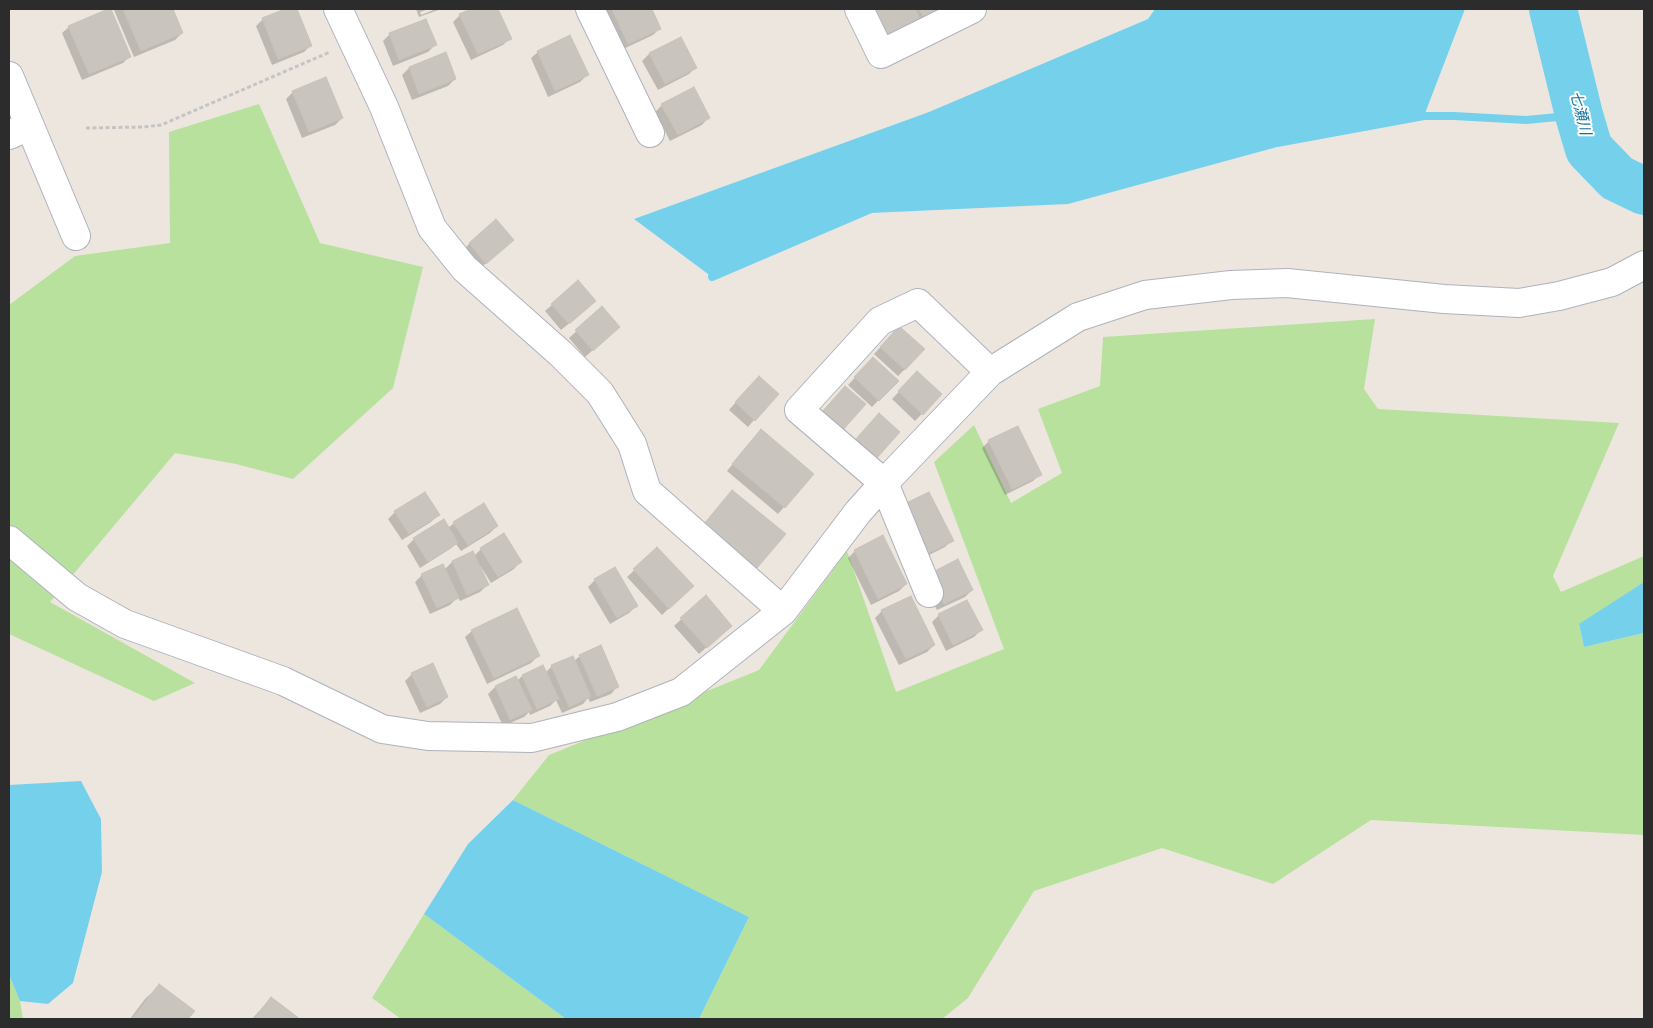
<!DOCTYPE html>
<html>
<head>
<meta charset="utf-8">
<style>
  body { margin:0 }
  #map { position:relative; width:1653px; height:1028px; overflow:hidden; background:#ede6df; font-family:"Work Sans",sans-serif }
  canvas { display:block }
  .frame { position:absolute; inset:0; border:10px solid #2c2c2c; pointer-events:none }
</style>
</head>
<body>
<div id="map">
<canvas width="1653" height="1028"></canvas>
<div class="frame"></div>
</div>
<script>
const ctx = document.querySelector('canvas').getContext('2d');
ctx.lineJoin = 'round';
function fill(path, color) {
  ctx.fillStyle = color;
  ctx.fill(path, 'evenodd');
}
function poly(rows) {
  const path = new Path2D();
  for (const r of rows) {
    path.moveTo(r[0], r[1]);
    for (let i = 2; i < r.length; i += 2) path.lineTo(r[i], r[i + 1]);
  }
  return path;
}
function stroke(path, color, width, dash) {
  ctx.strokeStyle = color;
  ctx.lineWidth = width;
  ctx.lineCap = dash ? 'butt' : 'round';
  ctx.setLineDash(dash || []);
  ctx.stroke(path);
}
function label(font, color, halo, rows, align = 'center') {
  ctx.font = font + ' "Work Sans","Noto Sans JP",sans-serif';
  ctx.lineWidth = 4;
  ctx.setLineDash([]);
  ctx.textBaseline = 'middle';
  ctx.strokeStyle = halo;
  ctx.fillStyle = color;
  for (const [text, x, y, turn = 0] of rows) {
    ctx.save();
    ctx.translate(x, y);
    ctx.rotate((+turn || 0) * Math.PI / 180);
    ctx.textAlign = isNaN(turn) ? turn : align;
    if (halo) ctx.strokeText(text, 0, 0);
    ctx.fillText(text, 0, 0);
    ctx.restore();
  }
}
const green = poly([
  [259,104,320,243,423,267,393,388,293,479,236,464,175,453,50,602,195,683,154,701,9,634,9,305,75,256,170,243,169,132],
  [1375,319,1364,389,1378,409,1619,423,1553,576,1561,592,1644,556,1644,582,1579,625,1584,647,1644,633,1644,835,1371,820,1273,884,1162,848,1034,891,968,998,942,1019,699,1019,749,917,513,800,549,755,759,670,847,551,896,692,1004,649,934,462,974,425,1011,503,1062,473,1038,409,1100,386,1103,337],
  [424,914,566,1019,401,1019,372,998],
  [9,975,20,1001,23,1019,9,1019]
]);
const water = poly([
  [1155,9,1465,9,1424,116,1277,143,1068,200,871,209,712,277,634,219,929,112,1148,19],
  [1644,582,1644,633,1584,647,1579,624],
  [81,781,101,819,102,872,73,983,48,1004,20,1001,9,975,9,785],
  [513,800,749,917,699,1019,566,1019,424,914,468,844]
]);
const shadow = poly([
  [116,9,172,9,182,33,175,40,134,57,114,10],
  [288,9,296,9,311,45,304,52,272,65,256,26,263,19],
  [416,9,429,9,420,12,421,15,436,9,441,9,419,17],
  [474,9,497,9,510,38,503,45,471,60,453,22,460,15],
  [606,9,651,9,660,28,653,35,621,50,603,12],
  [872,9,950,9,882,43],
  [69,27,130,56,123,63,82,80,62,33],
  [390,34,435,45,428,52,393,66,383,41],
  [680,38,696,67,689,74,658,90,642,61,649,54],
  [538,52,587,75,580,82,548,97,531,58],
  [445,54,455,79,448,86,412,100,402,75,409,68],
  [293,92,342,118,335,125,302,138,286,99],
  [662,105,708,118,702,125,670,141,655,112],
  [469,244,506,247,479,269,463,250],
  [552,305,588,308,561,330,545,311],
  [602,308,611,334,585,357,569,338],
  [893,334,905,369,898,376,874,354],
  [867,365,897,381,872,407,848,385],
  [917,373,940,395,915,421,892,399],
  [752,384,754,420,748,427,729,410],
  [754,438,784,507,778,514,727,471],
  [989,441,1040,474,1033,481,1005,495,982,448],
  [733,491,756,567,750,574,698,531],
  [395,512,438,515,431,522,402,540,388,519],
  [894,514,952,540,945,547,917,561],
  [454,523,497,526,490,533,461,551,456,544,450,549,420,568,407,546,414,539,448,528],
  [481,549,520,562,514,569,491,583,481,567,479,568,487,585,480,592,460,601,458,597,450,605,430,614,415,582,422,575,444,570,452,562,473,553,474,556],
  [657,549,685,593,662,615,627,577],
  [855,551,906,584,899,591,871,605,848,558],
  [595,580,636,606,629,613,610,624,588,587],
  [923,582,972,590,965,597,937,610],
  [705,597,724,632,699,654,674,626],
  [882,611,934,645,927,652,899,665,875,618],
  [939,615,981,630,974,637,946,651,932,622],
  [472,631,538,656,531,663,487,684,465,637],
  [580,656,617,687,611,694,590,702,588,698,583,704,562,713,556,700,550,706,530,715,529,712,524,717,503,726,488,694,495,687,516,678,517,681,522,676,543,667,545,673,552,666,572,657,574,661],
  [412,674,447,697,440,704,420,713,405,681],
  [159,986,193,1011,187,1019,130,1019,145,999],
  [271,998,298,1019,252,1019]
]);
const stream = poly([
  [712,277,871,209,1068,200,1277,143,1424,116,1454,116,1526,120,1579,115]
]);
const river = poly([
  [1553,9,1579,115,1589,149,1617,178,1644,191]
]);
const building = poly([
  [108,9,111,9,131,57,89,74,68,26,108,9],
  [123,9,173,9,183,33,141,51,123,9],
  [285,9,297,9,312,46,278,59,262,18,285,9],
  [471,9,498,9,512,39,478,54,459,14,471,9],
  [612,9,652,9,661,29,628,44,612,9],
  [874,9,915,9,921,21,889,37,874,9],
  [919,9,946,9,925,20,919,9],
  [426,19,437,45,399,60,389,33,426,19],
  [570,35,589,75,555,91,537,51,570,35],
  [681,37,697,68,665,84,649,53,681,37],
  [446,52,456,79,419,94,409,67,446,52],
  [326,77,343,118,309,132,292,91,326,77],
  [694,87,710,118,678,135,661,104,694,87],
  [496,219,514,240,486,264,469,243,496,219],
  [578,280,596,301,569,324,551,304,578,280],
  [602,306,620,327,593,351,575,330,602,306],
  [899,326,925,349,905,370,880,347,899,326],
  [873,357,899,381,879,401,854,377,873,357],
  [917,371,942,394,923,415,898,391,917,371],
  [759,376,779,394,755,421,735,402,759,376],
  [845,386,866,404,842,431,821,413,845,386],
  [879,413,900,432,876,459,855,440,879,413],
  [1018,426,1042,475,1012,489,988,440,1018,426],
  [761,429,814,474,785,508,732,464,761,429],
  [732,490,786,534,757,568,704,524,732,490],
  [425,492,440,515,409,534,394,511,425,492],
  [929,492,954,541,924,555,900,506,929,492],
  [484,503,498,526,468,545,453,522,484,503],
  [444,519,458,543,428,562,413,538,444,519],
  [504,533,522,562,498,577,480,548,504,533],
  [883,535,907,584,878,599,854,550,883,535],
  [657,547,694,586,669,609,633,569,657,547],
  [473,551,489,585,467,595,452,561,473,551],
  [958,559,973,590,944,604,929,574,958,559],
  [443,564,459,598,437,608,421,574,443,564],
  [615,567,638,606,617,618,594,579,615,567],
  [706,595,732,626,707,648,680,618,706,595],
  [911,596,935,645,906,659,881,610,911,596],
  [967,600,983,630,953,645,938,614,967,600],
  [517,608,540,656,494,678,471,630,517,608],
  [601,645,619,687,597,696,579,655,601,645],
  [573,656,591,697,569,707,551,665,573,656],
  [433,663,448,697,427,707,411,673,433,663],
  [543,665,559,699,537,709,522,675,543,665],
  [516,676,532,710,510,720,495,686,516,676],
  [159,984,195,1011,188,1019,132,1019,159,984],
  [271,997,300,1019,254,1019,271,997]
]);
const path = poly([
  [86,128,143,127,161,125,330,52]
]);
const street = poly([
  [338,9,384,107,432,228,464,268,561,354,600,393,632,444,647,491,783,611],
  [590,9,650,133],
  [859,9,881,54,972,9],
  [9,76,76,236],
  [9,135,29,126],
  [9,540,77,597,125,624,283,681,382,729,428,736,532,738,617,717,681,692,783,611,858,512,884,483,990,372,1078,317,1145,295,1231,285,1287,283,1444,299,1519,303,1559,296,1612,282,1644,265],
  [929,593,884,483,799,410,880,321,918,303,990,372]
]);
const waterNames = [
  ["七瀬川",1580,113,76]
];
fill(green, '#b7e19d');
fill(water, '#75d1eb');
fill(shadow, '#0003');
stroke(stream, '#75d1eb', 8);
stroke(river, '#75d1eb', 48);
fill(building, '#c9c4bd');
stroke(building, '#c8c2b8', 1);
stroke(street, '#afb2bc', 30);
stroke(path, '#c4c4c4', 3, [4, 2.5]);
stroke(street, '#fff', 28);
label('italic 15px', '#127199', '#fff', waterNames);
</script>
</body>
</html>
